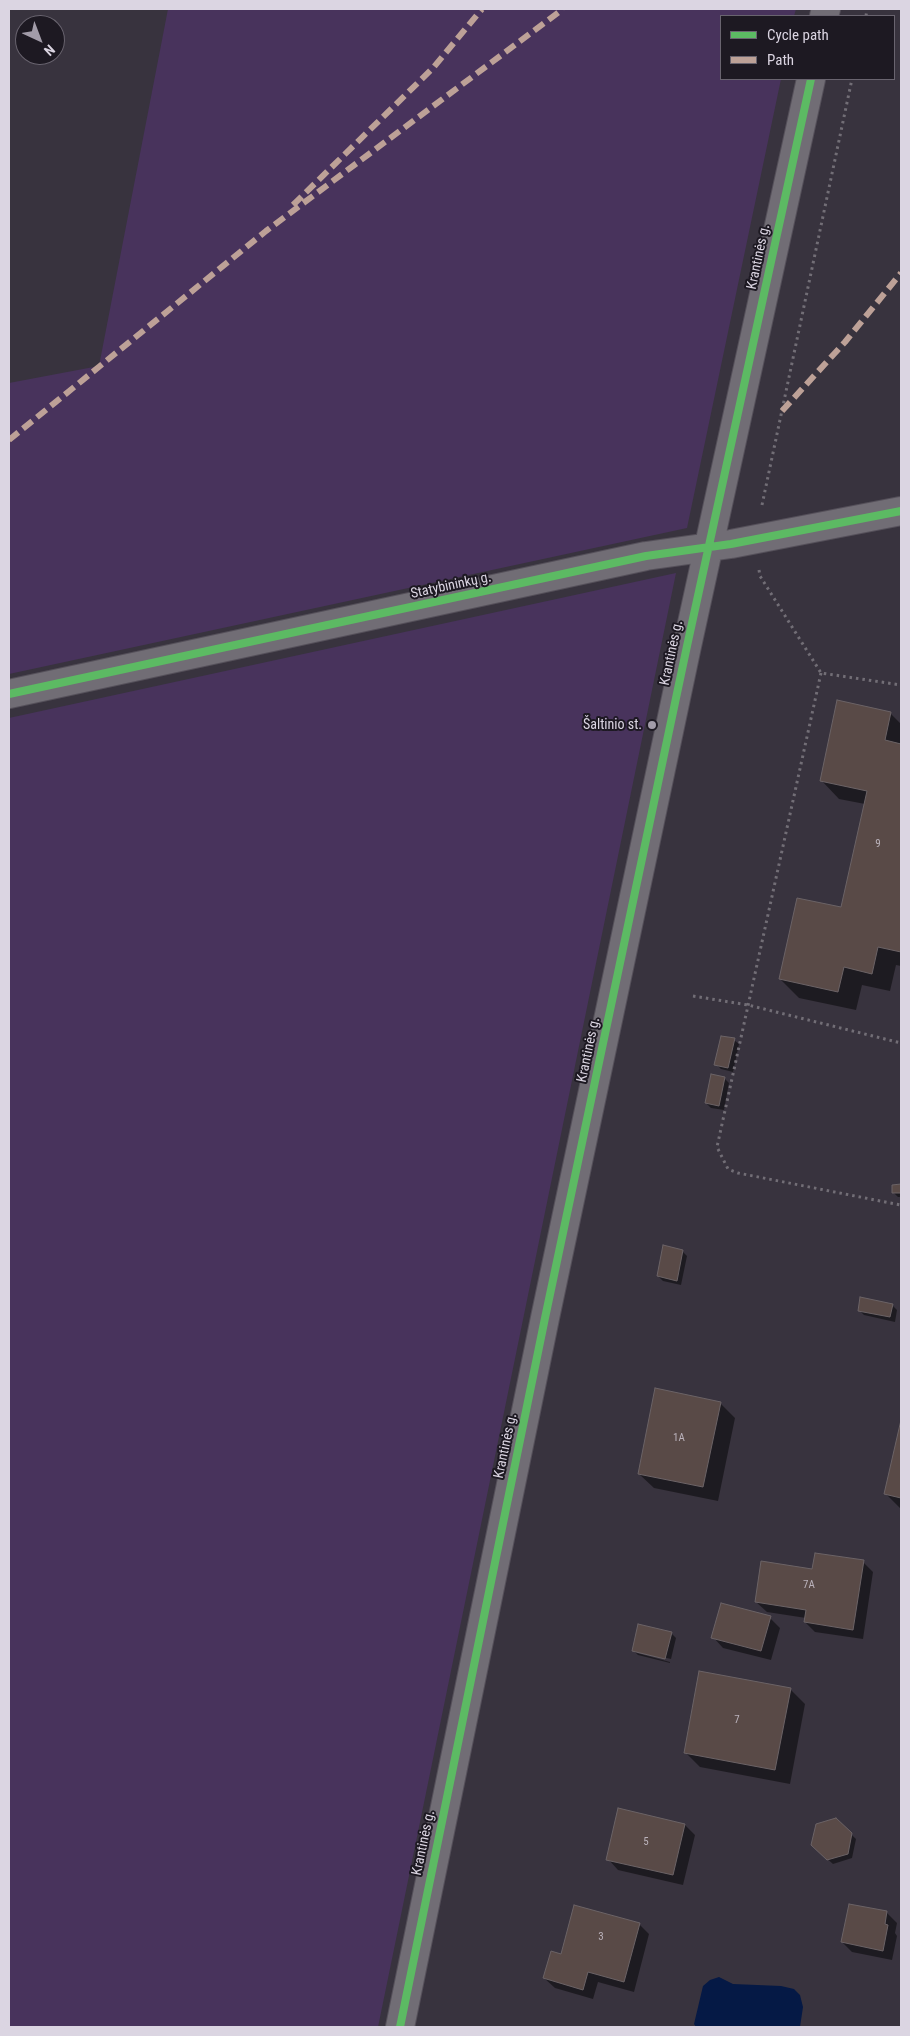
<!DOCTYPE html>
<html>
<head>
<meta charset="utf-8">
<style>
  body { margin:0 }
  #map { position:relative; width:910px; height:2036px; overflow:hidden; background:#38333e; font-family:"Roboto Condensed",sans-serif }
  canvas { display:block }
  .frame { position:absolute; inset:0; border:10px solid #dbd5e2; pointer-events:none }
  .legend { position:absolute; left:720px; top:15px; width:175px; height:65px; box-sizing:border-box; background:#1d1922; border:1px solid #69646f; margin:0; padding:6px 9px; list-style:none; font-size:15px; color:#dbd5e2 }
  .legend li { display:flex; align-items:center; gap:10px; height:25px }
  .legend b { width:25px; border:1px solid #69646f }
  .north { position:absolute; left:15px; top:15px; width:50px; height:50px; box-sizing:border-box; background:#1d1922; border:1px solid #69646f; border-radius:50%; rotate:137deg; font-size:14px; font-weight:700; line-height:20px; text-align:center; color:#dbd5e2 }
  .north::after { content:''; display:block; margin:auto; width:18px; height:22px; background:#a29ca9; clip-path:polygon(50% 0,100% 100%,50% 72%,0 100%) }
</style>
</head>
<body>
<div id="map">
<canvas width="910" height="2036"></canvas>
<div class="frame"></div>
<ul class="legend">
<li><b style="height:6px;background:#5cba63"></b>Cycle path</li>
<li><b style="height:6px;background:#bda197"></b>Path</li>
</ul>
<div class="north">N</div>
</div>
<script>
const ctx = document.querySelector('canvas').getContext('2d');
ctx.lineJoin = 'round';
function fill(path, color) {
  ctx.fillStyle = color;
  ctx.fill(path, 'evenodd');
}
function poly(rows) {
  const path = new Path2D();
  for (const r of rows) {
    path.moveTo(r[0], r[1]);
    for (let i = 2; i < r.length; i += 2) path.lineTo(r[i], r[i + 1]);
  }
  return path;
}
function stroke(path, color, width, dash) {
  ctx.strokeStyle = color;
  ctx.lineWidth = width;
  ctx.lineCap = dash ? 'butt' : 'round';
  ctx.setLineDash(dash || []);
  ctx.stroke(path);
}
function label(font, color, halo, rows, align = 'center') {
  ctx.font = font + ' "Roboto Condensed",sans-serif';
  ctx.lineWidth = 4;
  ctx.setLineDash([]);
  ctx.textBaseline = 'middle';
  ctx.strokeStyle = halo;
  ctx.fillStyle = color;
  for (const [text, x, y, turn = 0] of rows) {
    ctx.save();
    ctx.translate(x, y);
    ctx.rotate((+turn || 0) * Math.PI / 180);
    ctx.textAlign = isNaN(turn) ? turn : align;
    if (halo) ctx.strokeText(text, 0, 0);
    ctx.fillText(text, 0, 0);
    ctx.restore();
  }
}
const green = poly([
  [168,9,796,9,794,16,721,16,721,79,781,79,687,528,9,674,9,383,99,366],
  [676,573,378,2027,9,2027,9,718]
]);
const water = poly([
  [719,1977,733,1984,781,1986,794,1989,800,1995,803,2007,800,2027,696,2027,694,2024,703,1986,710,1980]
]);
const shadow = poly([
  [890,713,901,724,901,966,896,965,890,991,862,985,856,1010,799,998,780,979,842,909,865,804,839,799,821,780],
  [734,1040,739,1044,733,1072,721,1069,716,1064],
  [724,1078,729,1083,724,1110,711,1108,706,1103],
  [893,1186,901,1186,901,1197,898,1197,893,1192],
  [682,1251,687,1256,681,1285,663,1281,658,1276],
  [892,1305,897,1310,895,1322,864,1315,859,1310],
  [720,1403,735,1418,718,1501,654,1488,639,1474],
  [901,1423,901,1509,886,1494],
  [863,1562,873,1572,863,1639,815,1632,805,1622,806,1618,767,1612,756,1602,813,1570],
  [770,1618,780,1628,771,1660,723,1648,713,1637],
  [672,1634,676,1638,671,1659,637,1651,637,1653,670,1662,670,1663,638,1655,633,1650],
  [790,1689,805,1704,790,1784,700,1767,685,1752],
  [619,1809,685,1825,695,1835,683,1885,618,1870,608,1859],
  [836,1820,856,1839,852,1858,833,1864,812,1845],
  [887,1913,897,1923,895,1933,897,1936,892,1960,852,1952,842,1942],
  [639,1924,649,1934,634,1992,598,1982,593,1999,555,1988,544,1978]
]);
const building = poly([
  [837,700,891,712,885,740,901,744,901,952,878,947,872,974,844,967,838,992,779,979,797,898,841,907,867,791,820,781,837,700],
  [721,1036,735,1038,728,1068,714,1065,721,1036],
  [711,1074,725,1077,719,1106,705,1103,711,1074],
  [901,1184,901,1193,892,1193,892,1185,901,1184],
  [663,1245,683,1250,677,1281,657,1276,663,1245],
  [860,1297,893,1304,890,1317,858,1311,860,1297],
  [655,1388,721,1402,703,1487,638,1474,655,1388],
  [901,1420,901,1498,884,1494,901,1420],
  [815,1553,864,1560,853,1630,804,1622,806,1610,755,1602,761,1561,812,1569,815,1553],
  [721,1603,771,1616,761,1651,711,1638,721,1603],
  [638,1624,672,1632,665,1659,632,1651,638,1624],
  [699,1671,791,1688,775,1770,684,1753,699,1671],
  [618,1808,685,1824,673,1875,606,1860,618,1808],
  [836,1818,852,1833,848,1854,827,1860,811,1845,816,1824,836,1818],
  [849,1904,887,1911,885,1924,888,1925,883,1951,841,1942,849,1904],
  [574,1905,640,1923,624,1982,588,1972,583,1990,543,1978,551,1951,561,1954,574,1905]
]);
const path = poly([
  [866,16,867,9],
  [762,505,852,79],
  [759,570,760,576,821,673,901,685],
  [821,673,717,1147,728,1169,738,1173,901,1205],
  [693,996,748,1005,901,1043]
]);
const minor = poly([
  [824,16,826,9],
  [9,694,646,556,731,544,901,511],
  [400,2027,545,1318,687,646,811,79]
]);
const quiet = poly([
  [293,205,433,68,482,9],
  [782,411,845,342,901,273],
  [9,440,266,231,563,9]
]);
const cycleway = poly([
  [9,694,646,556,731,544,901,511],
  [400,2027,545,1318,687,646,811,79]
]);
const markers = [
  [652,725,5,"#a29ca9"]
];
const numberNames = [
  ["9",878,844],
  ["1A",679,1438],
  ["7A",809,1585],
  ["7",737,1720],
  ["5",646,1842],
  ["3",601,1937]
];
const streetNames = [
  ["Krantinės g.",759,257,-78],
  ["Statybininkų g.",451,586,-12],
  ["Krantinės g.",672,653,-78],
  ["Krantinės g.",589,1050,-78],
  ["Krantinės g.",506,1446,-78],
  ["Krantinės g.",424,1843,-78]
];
const poiNames = [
  ["Šaltinio st.",642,725]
];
fill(green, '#48335c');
fill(water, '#051945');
fill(shadow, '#0007');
fill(building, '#594a47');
stroke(building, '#6b6366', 1);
stroke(minor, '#55505a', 30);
stroke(path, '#726e76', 3, [2.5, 4]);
stroke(minor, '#716d75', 28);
stroke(quiet, '#bda197', 6, [12, 6]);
stroke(cycleway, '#5cba63', 8);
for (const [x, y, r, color] of markers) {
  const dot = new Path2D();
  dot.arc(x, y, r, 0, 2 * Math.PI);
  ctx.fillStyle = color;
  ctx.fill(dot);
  stroke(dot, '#1d1922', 2);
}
label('11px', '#bab2bb', null, numberNames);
label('14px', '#dbd5e2', '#1d1922', streetNames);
label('14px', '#dbd5e2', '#1d1922', poiNames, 'right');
</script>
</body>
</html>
